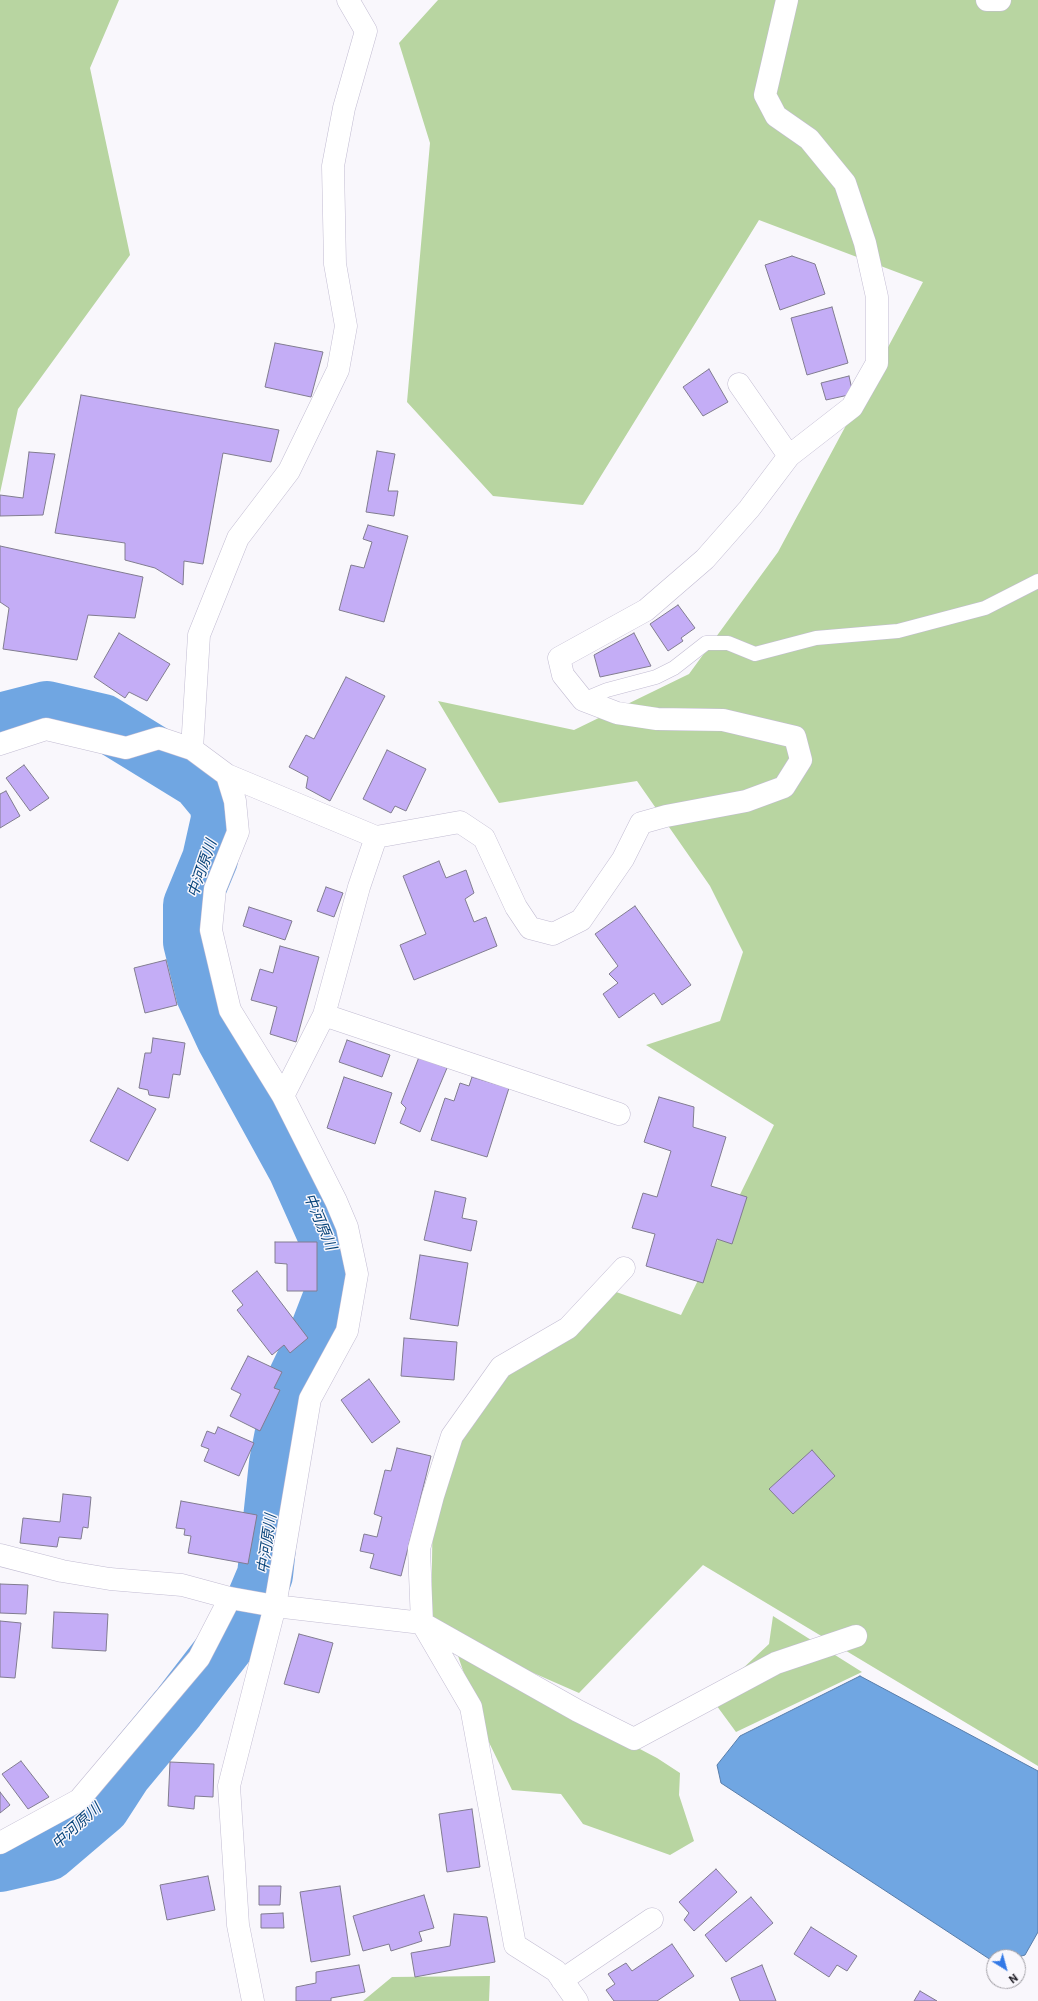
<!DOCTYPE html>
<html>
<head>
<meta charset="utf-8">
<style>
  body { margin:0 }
  #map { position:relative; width:1038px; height:2001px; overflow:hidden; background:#f9f7fc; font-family:Roboto,sans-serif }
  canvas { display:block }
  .north { position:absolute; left:986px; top:1949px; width:40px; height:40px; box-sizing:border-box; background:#f9f7fc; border:1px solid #a2a0a6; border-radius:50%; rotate:143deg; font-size:11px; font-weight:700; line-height:16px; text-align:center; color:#201e26 }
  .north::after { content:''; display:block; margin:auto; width:14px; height:18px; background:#3379e6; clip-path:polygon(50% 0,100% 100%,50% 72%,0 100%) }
</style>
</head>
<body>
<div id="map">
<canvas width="1038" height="2001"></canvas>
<div class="north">N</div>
</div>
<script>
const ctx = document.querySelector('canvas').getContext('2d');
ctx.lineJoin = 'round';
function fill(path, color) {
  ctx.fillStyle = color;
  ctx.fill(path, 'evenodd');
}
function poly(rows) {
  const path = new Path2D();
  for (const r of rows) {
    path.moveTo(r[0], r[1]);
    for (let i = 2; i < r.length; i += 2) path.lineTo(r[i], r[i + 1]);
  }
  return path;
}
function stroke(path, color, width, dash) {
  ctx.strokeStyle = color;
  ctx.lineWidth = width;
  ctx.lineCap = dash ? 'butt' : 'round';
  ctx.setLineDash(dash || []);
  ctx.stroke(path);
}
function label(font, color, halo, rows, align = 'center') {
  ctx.font = font + ' Roboto,"Noto Sans JP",sans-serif';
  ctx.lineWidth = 3;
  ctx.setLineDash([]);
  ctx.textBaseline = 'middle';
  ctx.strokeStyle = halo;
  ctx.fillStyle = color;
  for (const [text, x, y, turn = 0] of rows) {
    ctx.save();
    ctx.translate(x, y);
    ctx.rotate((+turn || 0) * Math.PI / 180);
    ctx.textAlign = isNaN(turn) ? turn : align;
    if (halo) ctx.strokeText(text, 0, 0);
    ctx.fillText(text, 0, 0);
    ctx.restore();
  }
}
const green = poly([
  [0,0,119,0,90,68,130,255,18,409,0,493],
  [438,0,1038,0,1038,1766,703,1565,579,1693,431,1628,433,1496,478,1400,605,1288,681,1315,774,1125,646,1045,720,1021,743,952,710,886,637,781,499,803,438,701,574,730,689,674,778,552,923,282,759,220,583,505,493,496,407,402,430,143,399,43],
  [773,1616,862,1672,736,1732,711,1698,769,1644],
  [457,1653,657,1758,680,1773,679,1795,694,1841,670,1855,583,1824,561,1794,512,1790,484,1732],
  [490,1976,489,2001,363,2001,392,1977]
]);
const water = poly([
  [860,1676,1038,1771,1038,1932,1025,1955,1018,1957,994,1957,994,1962,721,1783,717,1765,740,1736,860,1676]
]);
const river = poly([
  [0,721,47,709,103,722,199,781,218,804,219,819,210,859,191,905,191,942,204,995,224,1038,296,1169,334,1254,333,1292,316,1336,292,1386,277,1463,265,1575,246,1620,178,1708,124,1773,102,1807,48,1853,0,1864]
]);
const building = poly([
  [792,256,815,264,825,294,780,310,765,265,792,256],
  [832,307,848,363,807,375,791,318,832,307],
  [275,343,323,352,311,397,265,387,275,343],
  [709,369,728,402,703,416,683,387,709,369],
  [849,376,853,394,826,400,821,383,849,376],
  [81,395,279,430,271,462,223,453,203,564,184,561,183,585,155,568,125,560,125,543,55,533,81,395],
  [377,451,395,454,388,491,398,491,394,516,366,512,377,451],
  [29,452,55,454,43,515,0,516,0,495,23,498,29,452],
  [368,525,408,536,384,622,339,610,351,565,364,568,372,542,363,539,368,525],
  [0,546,143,577,135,618,88,615,77,660,3,649,9,608,0,602,0,546],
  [678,605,695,628,681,638,683,641,668,651,650,624,678,605],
  [119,633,170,664,147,701,129,692,125,698,94,677,119,633],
  [634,633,651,666,600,677,594,655,634,633],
  [346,677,385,696,330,801,306,788,308,777,289,767,306,735,314,739,346,677],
  [387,750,426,769,406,811,395,806,391,813,363,799,387,750],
  [24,765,49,798,30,811,6,778,24,765],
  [6,791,20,816,0,828,0,794,6,791],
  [439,861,446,878,466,870,474,893,465,899,474,922,486,917,497,946,414,980,400,945,426,934,403,876,439,861],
  [326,887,343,893,334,917,317,911,326,887],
  [635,906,691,985,662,1005,654,993,619,1018,603,994,618,983,609,974,618,966,595,934,635,906],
  [249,907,292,921,285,940,243,926,249,907],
  [280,946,319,957,296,1042,270,1034,277,1007,251,1000,260,969,273,973,280,946],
  [166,960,177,1005,145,1013,134,968,166,960],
  [153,1038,185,1043,180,1075,173,1074,169,1098,149,1095,148,1090,139,1088,145,1053,151,1053,153,1038],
  [347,1040,390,1055,382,1077,339,1062,347,1040],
  [419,1057,447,1068,420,1132,400,1123,406,1108,401,1103,419,1057],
  [344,1077,392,1093,375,1144,327,1128,344,1077],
  [472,1077,509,1088,487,1157,431,1140,445,1098,454,1101,460,1083,469,1086,472,1077],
  [118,1088,156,1109,128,1161,90,1141,118,1088],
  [659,1097,694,1107,693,1127,726,1137,711,1186,747,1197,732,1244,717,1239,703,1283,646,1266,655,1234,632,1228,643,1193,657,1197,671,1151,644,1142,659,1097],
  [435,1191,466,1198,462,1218,477,1221,471,1251,424,1240,435,1191],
  [275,1242,317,1242,317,1291,287,1291,287,1264,275,1263,275,1242],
  [420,1255,468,1263,458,1326,410,1319,420,1255],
  [257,1271,308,1338,290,1353,284,1345,272,1355,237,1310,243,1305,232,1291,257,1271],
  [404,1338,457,1342,454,1380,401,1376,404,1338],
  [248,1356,282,1372,274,1388,280,1390,260,1431,230,1416,241,1394,231,1389,248,1356],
  [369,1379,400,1422,372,1443,341,1400,369,1379],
  [218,1427,254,1443,239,1476,204,1461,209,1449,201,1446,207,1431,215,1434,218,1427],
  [397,1448,431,1456,401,1576,370,1568,374,1554,360,1551,364,1534,377,1537,382,1517,374,1514,385,1470,391,1471,397,1448],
  [812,1450,835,1476,793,1514,769,1489,812,1450],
  [63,1494,91,1497,88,1528,83,1527,81,1539,59,1537,57,1547,20,1543,23,1518,60,1522,63,1494],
  [181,1501,257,1515,248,1564,188,1553,191,1536,184,1535,185,1529,176,1528,181,1501],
  [0,1584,28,1585,26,1614,0,1613,0,1584],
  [54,1612,108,1614,106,1651,52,1648,54,1612],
  [0,1621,21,1623,15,1678,0,1677,0,1621],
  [299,1634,333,1643,319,1693,284,1684,299,1634],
  [21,1761,49,1797,28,1809,2,1774,21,1761],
  [170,1762,214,1764,213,1797,195,1796,194,1809,168,1806,170,1762],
  [0,1792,10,1805,0,1813,0,1792],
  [472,1809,480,1867,447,1872,439,1814,472,1809],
  [716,1869,737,1892,694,1931,684,1920,689,1913,679,1902,716,1869],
  [208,1876,215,1910,167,1920,160,1885,208,1876],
  [259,1886,281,1886,280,1905,259,1905,259,1886],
  [340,1886,350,1955,311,1962,300,1892,340,1886],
  [424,1895,434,1928,419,1932,422,1941,391,1951,389,1944,363,1951,353,1916,424,1895],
  [751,1897,773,1923,726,1962,705,1935,751,1897],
  [283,1913,284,1928,261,1928,261,1914,283,1913],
  [454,1914,487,1917,495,1962,415,1977,411,1953,450,1946,454,1914],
  [811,1927,857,1956,847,1971,837,1965,829,1977,794,1954,811,1927],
  [672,1944,694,1976,657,2001,614,2001,606,1990,615,1984,608,1974,626,1963,632,1971,672,1944],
  [359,1965,365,1992,331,1998,331,2001,296,2001,296,1987,316,1983,316,1972,359,1965],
  [762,1965,776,2001,740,2001,731,1978,762,1965],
  [920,1991,937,2001,914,2001,920,1991]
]);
const service = poly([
  [583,700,607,690,656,677,674,668,706,643,728,643,755,654,816,638,898,631,985,608,1038,581]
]);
const minor = poly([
  [987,0,1000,0],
  [739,384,789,456],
  [0,744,46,729,126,748,159,738,192,749,227,775,235,801,238,832,215,889,211,930,230,1010,283,1096,336,1201,347,1227,357,1274,347,1331,310,1399,275,1606,229,1786,238,1925,253,2001],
  [192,749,199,635,238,538,289,471,338,370,346,326,335,264,333,166,344,108,366,31,348,0],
  [227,775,376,837],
  [324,1015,619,1114],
  [283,1096,324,1015,359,887,376,837,460,822,484,838,516,907,530,928,553,934,581,920,623,859,641,823,666,816,746,801,784,787,801,760,795,737,723,720,657,719,617,713,583,700,563,675,559,658,646,610,705,559,749,509,789,456,852,407,877,363,877,297,865,243,845,183,809,139,776,116,765,95,787,0],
  [624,1268,568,1328,501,1367,452,1436,433,1496,419,1549,422,1623,578,1711,634,1739,776,1663,856,1636],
  [0,1555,62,1571,110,1579,182,1585,230,1598,275,1606,422,1623,471,1707,515,1945,556,1971,577,2001],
  [0,1843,79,1800,199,1658,230,1598],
  [562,1980,652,1919]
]);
const waterNames = [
  ["中河原川",203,869,-71],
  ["中河原川",319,1222,67],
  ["中河原川",268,1544,-82],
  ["中河原川",77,1827,-42]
];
fill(green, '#b8d5a1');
fill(water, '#70a6e2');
stroke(water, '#587daa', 1);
stroke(river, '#70a6e2', 56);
fill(building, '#c4adf6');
stroke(building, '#817c90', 1);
stroke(service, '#c2bcd2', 15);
stroke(minor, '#c2bcd2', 23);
stroke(service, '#fff', 14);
stroke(minor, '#fff', 22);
label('italic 15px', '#09457b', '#f9f7fc', waterNames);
</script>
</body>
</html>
